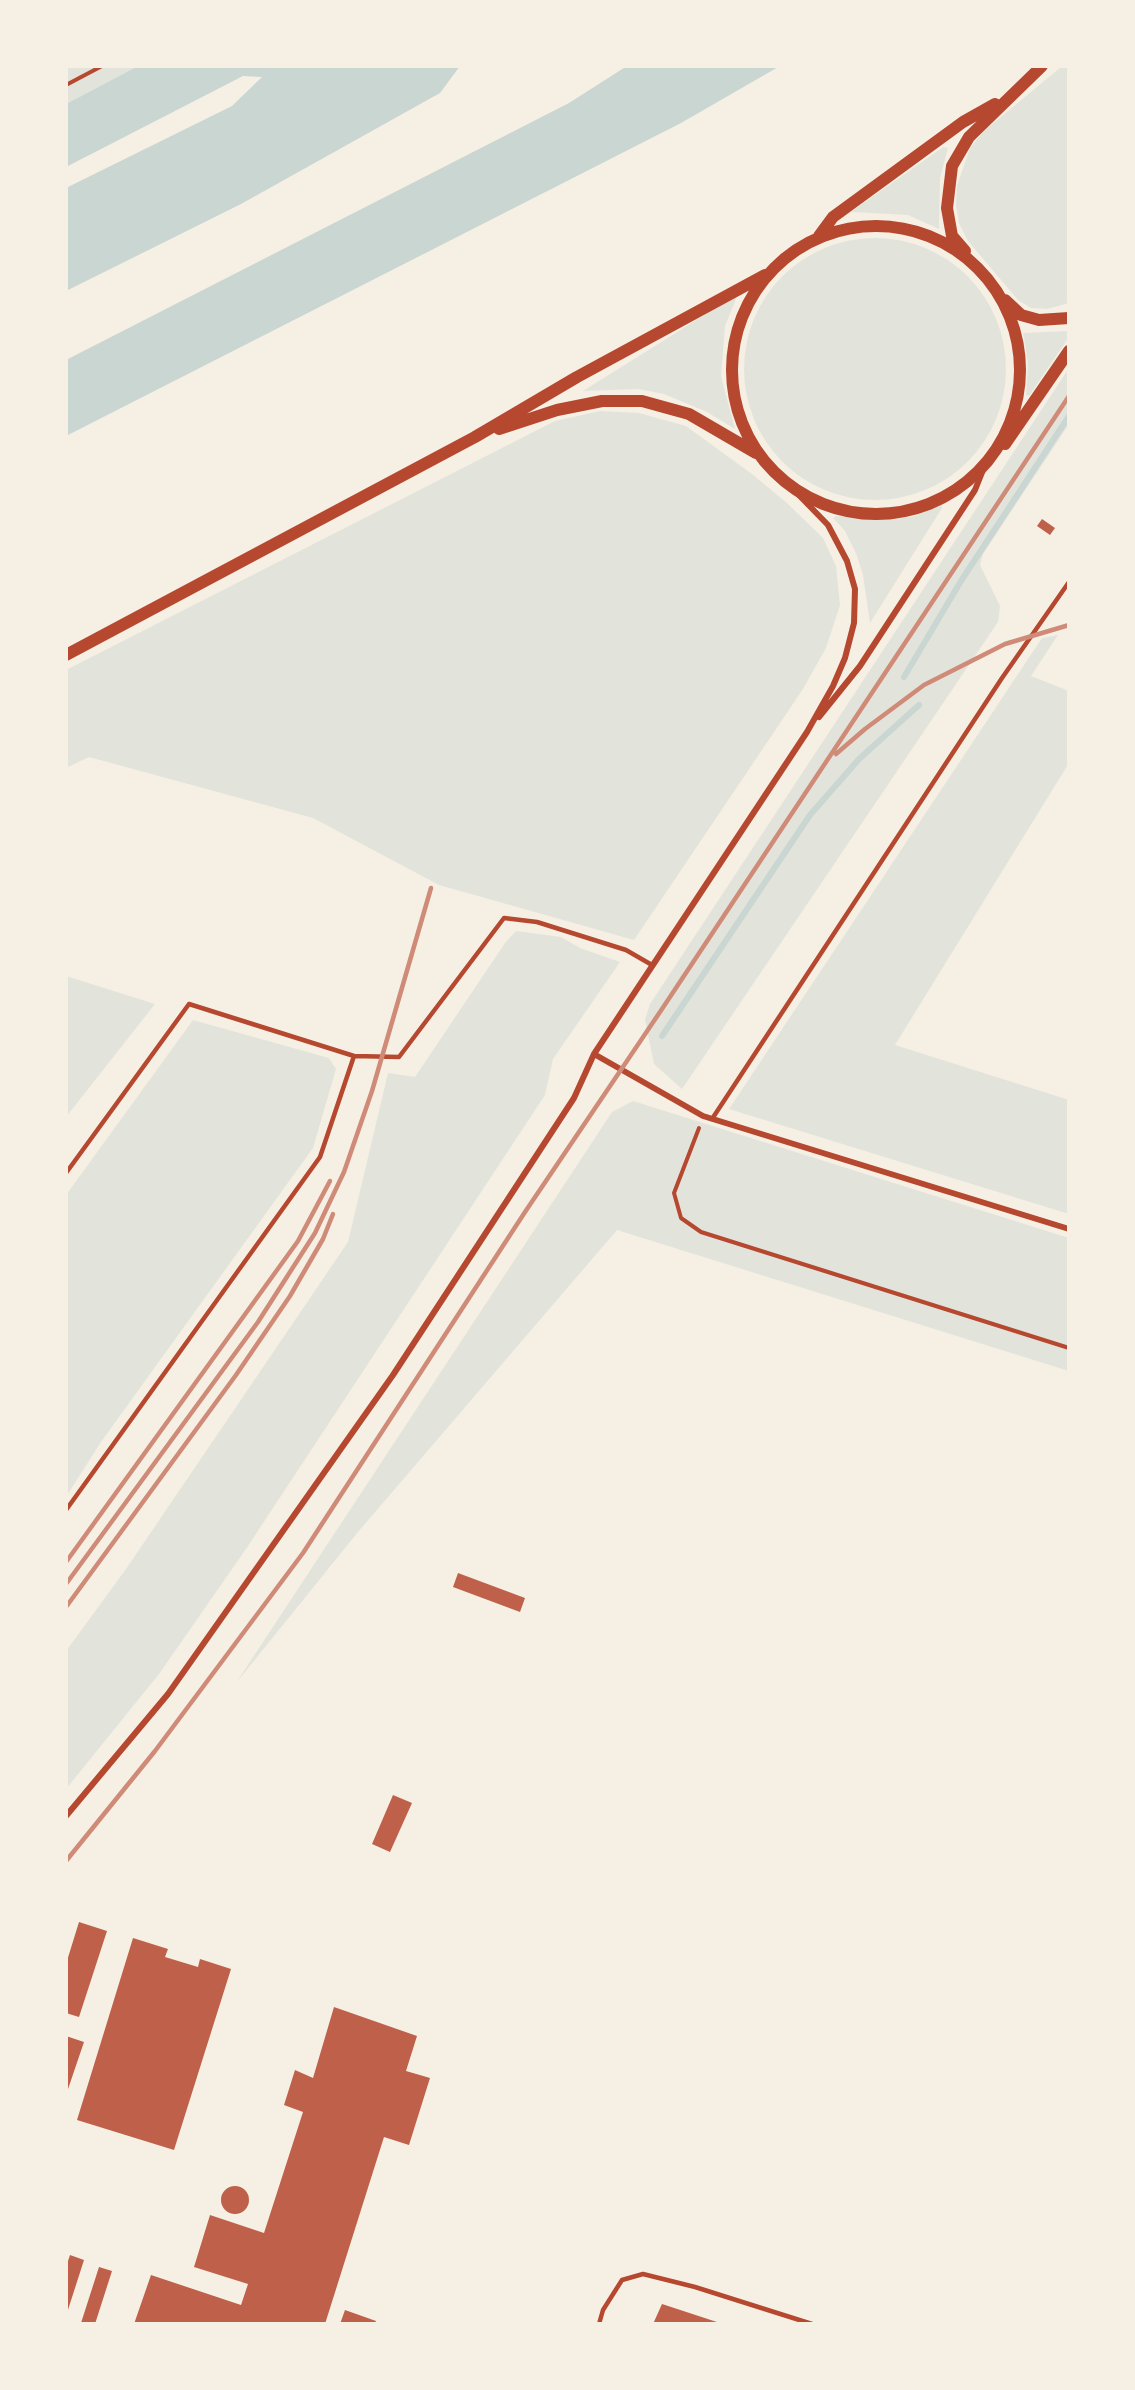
<!DOCTYPE html>
<html>
<head>
<meta charset="utf-8">
<style>
  body { margin:0 }
  #map { position:relative; width:1135px; height:2390px; overflow:hidden; background:#f6efe4; font-family:Montserrat,sans-serif }
  canvas { display:block }
  .frame { position:absolute; inset:0; border:68px solid #f6efe4; pointer-events:none }
</style>
</head>
<body>
<div id="map">
<canvas width="1135" height="2390"></canvas>
<div class="frame"></div>
</div>
<script>
const ctx = document.querySelector('canvas').getContext('2d');
ctx.lineJoin = 'round';
function fill(path, color) {
  ctx.fillStyle = color;
  ctx.fill(path, 'evenodd');
}
function poly(rows) {
  const path = new Path2D();
  for (const r of rows) {
    if (r.length === 3) {
      path.moveTo(r[0] + r[2], r[1]);
      path.arc(r[0], r[1], r[2], 0, 2 * Math.PI);
      continue;
    }
    path.moveTo(r[0], r[1]);
    for (let i = 2; i < r.length; i += 2) path.lineTo(r[i], r[i + 1]);
  }
  return path;
}
function stroke(path, color, width, dash) {
  ctx.strokeStyle = color;
  ctx.lineWidth = width;
  ctx.lineCap = dash ? 'butt' : 'round';
  ctx.setLineDash(dash || []);
  ctx.stroke(path);
}
const green = poly([
  [66,66,138,66,66,104],
  [1062,66,1069,66,1069,303,1047,309,1031,308,1018,300,968,241,959,223,956,205,957,186,970,148,984,131],
  [943,147,948,148,940,178,939,229,908,215,851,212],
  [875,369,131],
  [738,294,725,326,721,376,735,429,707,412,664,394,638,389,583,391],
  [1069,331,1069,337,1029,396,1026,395,1028,363,1023,333],
  [1069,368,1069,424,983,554,980,565,1000,606,998,622,682,1089,654,1064,645,1020,650,1004],
  [600,411,639,413,686,426,752,474,787,503,823,538,836,566,840,605,826,648,803,689,634,940,439,885,313,818,89,757,66,768,66,670,555,421],
  [942,504,942,508,870,623,863,575,856,553,845,531,833,518,837,516,890,520,915,516],
  [1058,635,1031,676,1069,691,1069,763,895,1045,1069,1100,1069,1214,729,1109,1042,638],
  [516,931,561,937,580,948,620,962,553,1059,545,1095,246,1549,159,1674,66,1789,66,1651,126,1569,348,1242,388,1073,415,1077,505,943],
  [66,976,155,1004,66,1117],
  [193,1020,329,1058,336,1069,313,1148,101,1442,66,1497,66,1195],
  [633,1101,1069,1238,1069,1371,617,1230,358,1532,236,1683,612,1112]
]);
const water = poly([
  [138,66,460,66,440,93,241,204,66,291,66,188,232,106,262,77,243,76,66,167,66,104],
  [627,66,780,66,681,123,66,436,66,360,569,103]
]);
const stream = poly([
  [904,677,961,581,1069,416],
  [662,1036,810,815,859,759,919,705]
]);
const building = poly([
  [1042,519,1055,528,1050,535,1037,526],
  [458,1573,525,1598,520,1612,453,1587],
  [393,1795,412,1803,390,1852,372,1844],
  [79,1922,107,1931,79,2017,66,2013,66,1964],
  [133,1938,168,1949,165,1957,198,1967,200,1959,231,1969,174,2150,77,2120],
  [334,2007,417,2036,406,2071,430,2078,409,2145,384,2137,325,2324,134,2324,151,2275,241,2305,248,2284,194,2267,210,2215,264,2233,303,2112,284,2105,295,2070,313,2078],
  [66,2036,84,2042,66,2095],
  [235,2200,14],
  [70,2255,84,2260,66,2316,66,2267],
  [99,2267,112,2271,95,2324,83,2324,81,2323],
  [662,2304,723,2324,653,2324],
  [345,2310,376,2321,375,2324,340,2324]
]);
const path = poly([
  [66,85,102,66],
  [699,1128,674,1193,681,1218,701,1232,1069,1348]
]);
const service = poly([
  [712,1119,1002,678,1069,582],
  [66,1173,189,1004,354,1056],
  [66,1510,320,1157,354,1056,399,1057,504,918,537,922,626,950,652,965],
  [599,2324,603,2310,622,2280,643,2274,695,2287,812,2324]
]);
const minor = poly([
  [819,717,860,666,975,490,985,465],
  [594,1054,703,1116,1069,1229],
  [66,1816,168,1694,393,1375,574,1098,594,1054,807,732,833,686,845,658,854,623,855,589,847,561,828,525,793,489]
]);
const secondary = poly([
  [876,370,144],
  [819,236,833,217,963,122,995,104],
  [965,251,952,236,947,208,952,166,969,137,1042,66],
  [1005,300,1021,315,1039,320,1069,318],
  [499,429,557,410,602,401,642,401,689,414,756,453],
  [1005,444,1069,351],
  [66,655,475,437,577,377,765,275]
]);
const rail = poly([
  [836,754,865,729,924,685,1005,644,1069,625],
  [66,1562,298,1241,330,1181],
  [66,1584,258,1322,315,1233,344,1172,372,1091,431,888],
  [66,1607,236,1375,290,1296,323,1239,333,1214],
  [66,1861,155,1751,303,1553,525,1212,662,1009,1069,396]
]);
fill(green, '#e2e4dc');
fill(water, '#c9d6d2');
stroke(stream, '#c9d6d2', 6);
fill(building, '#bf614a');
stroke(path, '#b5482f', 4);
stroke(service, '#b5482f', 4.5);
stroke(minor, '#b5482f', 6);
stroke(secondary, '#b5482f', 12);
stroke(rail, '#cf8b77', 4.5);
</script>
</body>
</html>
